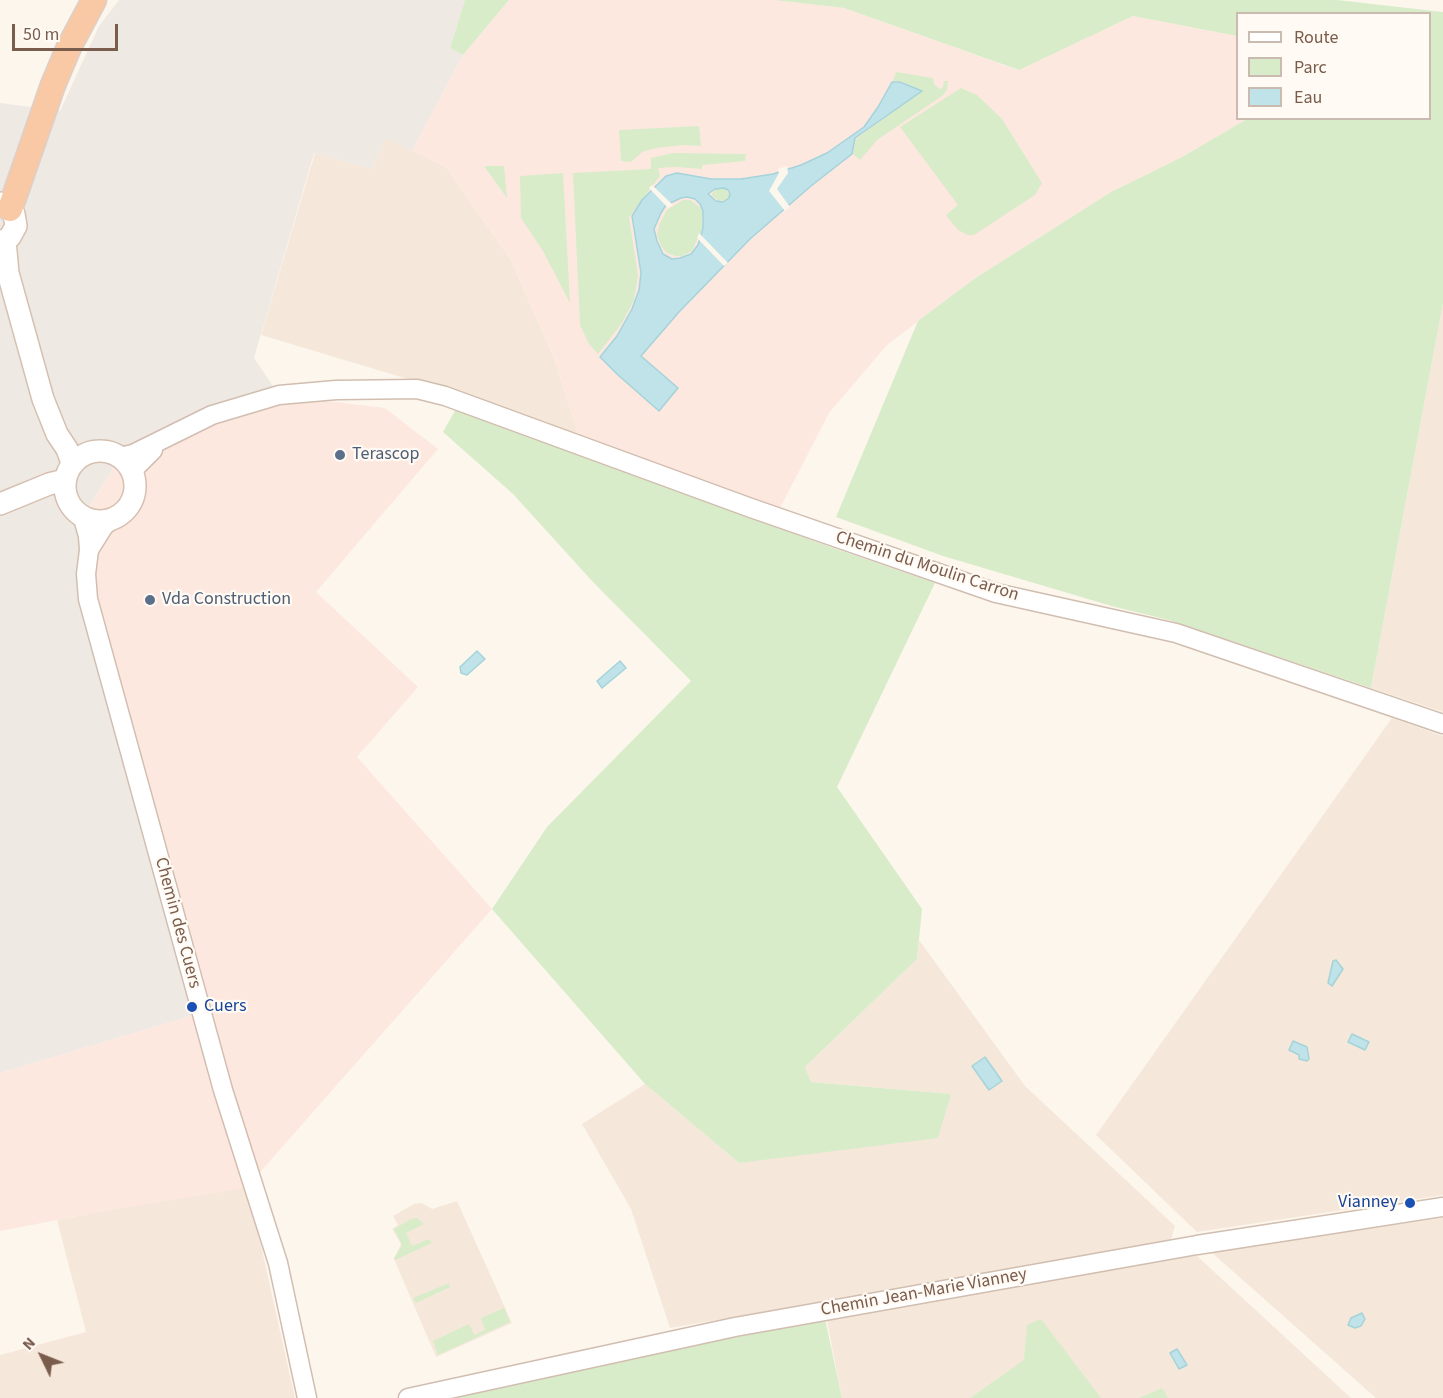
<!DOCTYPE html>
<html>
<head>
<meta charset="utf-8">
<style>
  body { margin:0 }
  #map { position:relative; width:1443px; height:1398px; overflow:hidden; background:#fdf6ec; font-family:"Source Sans 3",sans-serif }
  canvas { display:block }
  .legend { position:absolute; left:1236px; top:12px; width:195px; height:108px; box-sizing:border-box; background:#fffaf3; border:2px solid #cabbb1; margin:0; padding:8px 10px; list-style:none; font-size:18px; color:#7a5c4d }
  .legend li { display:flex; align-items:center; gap:12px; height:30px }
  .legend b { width:30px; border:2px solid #cabbb1 }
  .north { position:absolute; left:12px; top:1326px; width:60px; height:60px; -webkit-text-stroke:4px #fffaf3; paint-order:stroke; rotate:313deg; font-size:16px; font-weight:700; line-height:24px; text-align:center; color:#7a5c4d }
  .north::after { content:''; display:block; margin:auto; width:21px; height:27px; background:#7a5c4d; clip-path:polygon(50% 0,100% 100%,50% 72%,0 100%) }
  .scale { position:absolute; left:12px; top:24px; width:106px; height:27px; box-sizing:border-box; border:3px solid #7a5c4d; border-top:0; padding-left:8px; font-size:18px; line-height:21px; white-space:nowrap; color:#7a5c4d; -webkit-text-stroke:4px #fffaf3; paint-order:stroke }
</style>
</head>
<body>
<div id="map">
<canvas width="1443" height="1398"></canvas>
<ul class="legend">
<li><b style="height:8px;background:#fff"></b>Route</li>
<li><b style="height:16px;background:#d8ecc9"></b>Parc</li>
<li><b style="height:16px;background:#bfe3e8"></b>Eau</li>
</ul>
<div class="north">N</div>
<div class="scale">50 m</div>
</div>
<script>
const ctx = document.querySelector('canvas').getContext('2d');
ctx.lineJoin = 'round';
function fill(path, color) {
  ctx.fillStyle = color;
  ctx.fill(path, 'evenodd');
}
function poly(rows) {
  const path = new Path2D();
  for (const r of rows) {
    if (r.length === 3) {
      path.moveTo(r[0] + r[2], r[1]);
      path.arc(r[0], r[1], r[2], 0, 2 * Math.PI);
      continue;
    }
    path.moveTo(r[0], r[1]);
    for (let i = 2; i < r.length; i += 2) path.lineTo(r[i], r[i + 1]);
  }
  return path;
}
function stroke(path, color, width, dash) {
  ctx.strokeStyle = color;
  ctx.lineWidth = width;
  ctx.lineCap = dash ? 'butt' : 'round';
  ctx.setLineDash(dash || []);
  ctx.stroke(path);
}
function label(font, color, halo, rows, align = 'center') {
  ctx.font = font + ' "Source Sans 3",sans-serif';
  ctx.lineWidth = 4.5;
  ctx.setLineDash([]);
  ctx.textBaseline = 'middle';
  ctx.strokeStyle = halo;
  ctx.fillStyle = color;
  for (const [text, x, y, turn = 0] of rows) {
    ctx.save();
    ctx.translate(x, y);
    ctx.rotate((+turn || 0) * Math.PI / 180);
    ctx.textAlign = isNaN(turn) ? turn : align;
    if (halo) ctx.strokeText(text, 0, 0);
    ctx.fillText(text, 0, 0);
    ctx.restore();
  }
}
const residential = poly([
  [385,137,446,167,511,260,554,358,579,436,471,398,261,335,315,153,372,169],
  [1443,303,1443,712,1371,688],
  [1392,718,1443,736,1443,1195,1197,1232,1096,1135],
  [919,940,1025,1086,1175,1226,1170,1243,670,1328,631,1209,582,1124,645,1084,739,1163,950,1094,811,1082,805,1067,917,959],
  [247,1183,295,1398,0,1398,0,1355,86,1332,57,1220],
  [457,1201,512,1323,436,1357,394,1259,401,1244,392,1229,398,1225,393,1216,414,1204,422,1203,432,1209],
  [1443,1218,1443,1398,1376,1398,1210,1251],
  [1196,1255,1351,1398,842,1398,826,1316]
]);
const commercial = poly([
  [509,0,774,0,844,8,1018,70,1133,16,1237,36,1238,118,1247,119,1182,157,1111,192,974,279,887,345,829,413,780,508,579,436,554,358,511,260,446,167,412,151,463,55],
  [279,395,385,408,438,449,316,592,418,687,357,757,492,909,246,1188,99,1212,0,1231,0,1073,194,1015,98,638,83,518,120,457]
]);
const industrial = poly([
  [119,0,465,0,450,48,463,55,412,151,385,138,372,169,314,153,254,358,279,395,120,457,83,517,86,574,194,1015,0,1073,0,103,60,111,99,26]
]);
const green = poly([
  [465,0,509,0,463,55,450,48],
  [774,0,1337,0,1443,12,1443,303,1371,688,1169,620,1115,607,943,556,836,517,918,321,974,279,1111,192,1182,157,1247,119,1430,118,1430,14,1238,14,1237,36,1133,16,1019,70,844,8],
  [896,72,933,78,934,84,940,89,943,87,944,81,948,81,947,90,942,96,877,140,860,160,853,154,856,139,922,91,901,81,893,81],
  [961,88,977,95,1002,119,1042,183,1035,195,974,235,968,235,958,230,946,215,958,205,900,127],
  [699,126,701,146,682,145,656,148,642,152,631,162,621,161,619,130],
  [674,153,746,154,745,161,702,165,702,169,677,167,658,168,660,176,629,217,638,275,634,300,622,323,598,354,589,344,580,325,573,173,651,169,651,158],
  [484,166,504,166,507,198],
  [563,173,570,303,543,251,521,218,520,176],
  [716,189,726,189,729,194,729,197,725,200,719,201,711,195],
  [683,200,690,200,700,207,702,211,702,229,692,251,682,256,675,256,667,253,661,246,657,235,659,225,667,210],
  [456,409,830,547,935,583,837,787,922,909,917,959,805,1067,811,1082,951,1094,938,1138,739,1163,645,1084,492,909,547,827,691,681,593,582,513,494,443,432],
  [417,1218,424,1224,406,1233,412,1246,429,1239,432,1243,395,1260,394,1258,402,1245,394,1229,411,1219],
  [449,1283,450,1287,416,1303,413,1298],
  [504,1308,510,1322,438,1355,433,1341,469,1324,474,1335,485,1330,481,1318],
  [825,1319,842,1398,447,1398,619,1361],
  [1041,1319,1101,1398,970,1398,1024,1360,1027,1325],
  [1162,1388,1168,1398,1139,1398]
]);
const water = poly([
  [892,82,900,82,922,91,855,138,852,154,811,186,750,239,679,312,641,356,678,388,659,411,618,375,600,357,617,336,632,309,639,290,641,273,632,216,642,200,666,176,677,173,711,179,741,179,773,174,801,165,827,153,864,127,878,107,892,82],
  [724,188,728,190,730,194,729,198,723,202,716,201,708,194,715,189,724,188],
  [687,197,695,199,700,204,703,211,703,228,698,245,691,254,680,258,672,259,663,254,657,241,654,229,661,213,666,205,681,198,687,197],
  [477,651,485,659,467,675,461,673,460,667,477,651],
  [620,661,626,668,602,688,597,681,620,661],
  [1336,960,1343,969,1332,986,1328,983,1333,961,1336,960],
  [1352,1034,1369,1042,1365,1050,1348,1042,1352,1034],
  [1293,1041,1307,1047,1309,1059,1307,1061,1299,1059,1299,1055,1289,1050,1293,1041],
  [985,1057,1002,1081,989,1090,972,1066,985,1057],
  [1362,1313,1365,1319,1361,1326,1355,1328,1348,1325,1351,1318,1362,1313],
  [1177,1349,1187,1365,1179,1369,1170,1353,1177,1349]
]);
const pier = poly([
  [787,166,788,173,777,189,790,207,785,211,769,191,779,173,778,169],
  [652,185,673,205,668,208,649,188],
  [699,233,728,263,724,266,697,238]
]);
const tertiary = poly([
  [120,457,133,454,212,415,279,395,336,390,417,389,445,396,751,508,996,593,1176,633,1443,724],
  [133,473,136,467,153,450],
  [83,518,88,536,89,550,86,574,88,599,223,1090,278,1263,307,1398],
  [89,550,104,526,113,519],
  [408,1398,735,1327,1197,1245,1443,1207]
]);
const secondary = poly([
  [0,203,10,209,14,214,16,226,10,237,0,243],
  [5,241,8,273,43,399,57,434,67,449,72,463],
  [100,486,35],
  [0,504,49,484,65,480]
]);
const trunk = poly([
  [10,209,53,85,69,47,94,0]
]);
const markers = [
  [340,455,6,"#5c6f8a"],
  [150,600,6,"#5c6f8a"],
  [192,1007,6,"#1a4fb4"],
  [1410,1203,6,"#1a4fb4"]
];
const serviceNames = [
  ["Terascop",352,455],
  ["Vda Construction",162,600]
];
const streetNames = [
  ["Chemin du Moulin Carron",927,567,18],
  ["Chemin des Cuers",177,923,75],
  ["Chemin Jean-Marie Vianney",924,1293,-10]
];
const transitNames = [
  ["Cuers",204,1007],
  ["Vianney",1398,1203,"right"]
];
fill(residential, '#f5e8da');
fill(commercial, '#fde8e0');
fill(industrial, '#efe9e4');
fill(green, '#d8ecc9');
fill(water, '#bfe3e8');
stroke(water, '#a5d3da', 1.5);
fill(pier, '#fdf6ec');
stroke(tertiary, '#d1beb0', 21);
stroke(secondary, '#d6c0b0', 24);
stroke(trunk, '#dad1cd', 27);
stroke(tertiary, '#fff', 18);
stroke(secondary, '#fff', 21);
stroke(trunk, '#f9c8a4', 24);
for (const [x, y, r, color] of markers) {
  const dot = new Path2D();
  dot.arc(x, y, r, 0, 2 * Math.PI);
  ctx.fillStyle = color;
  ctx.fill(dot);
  stroke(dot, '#fffaf3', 2);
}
label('18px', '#4e5e75', '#fffaf3', serviceNames, 'left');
label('18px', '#7a5c4d', '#fffaf3', streetNames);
label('18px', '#164399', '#fffaf3', transitNames, 'left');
</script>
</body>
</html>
